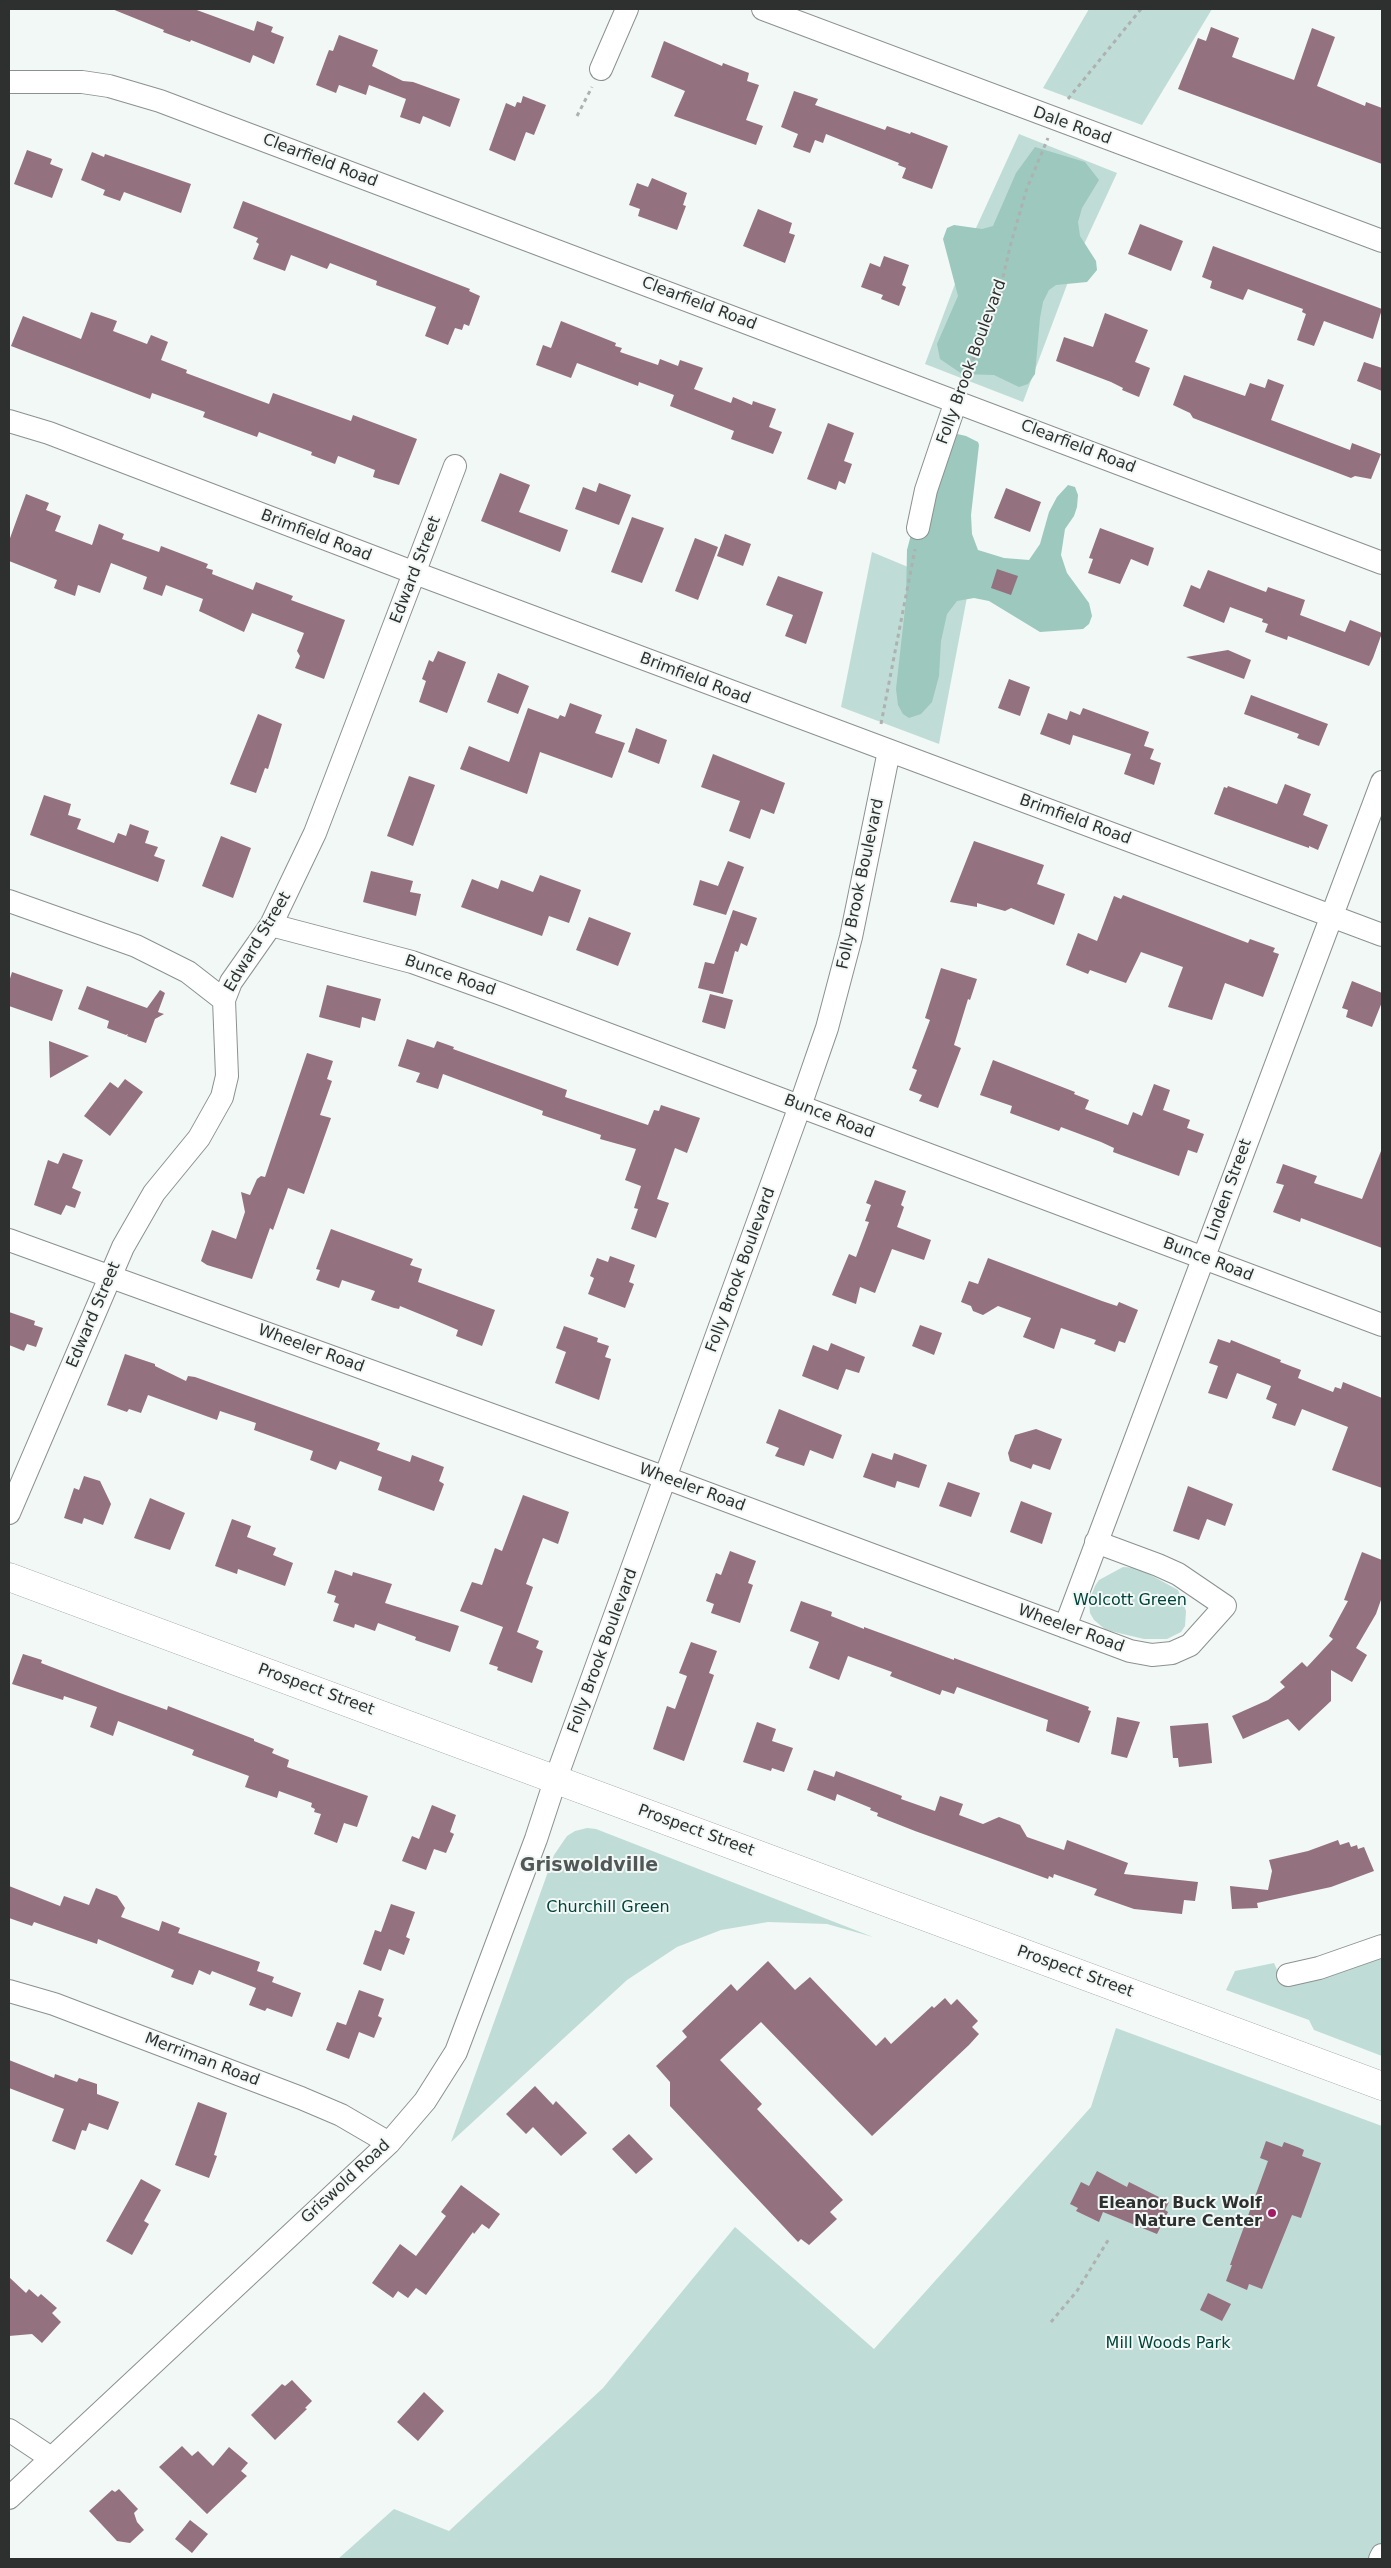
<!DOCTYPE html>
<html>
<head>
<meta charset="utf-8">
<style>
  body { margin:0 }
  #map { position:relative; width:1391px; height:2568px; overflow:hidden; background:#f1f8f6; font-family:"DejaVu Sans",sans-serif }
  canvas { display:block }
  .frame { position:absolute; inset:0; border:10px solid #2e3030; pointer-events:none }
</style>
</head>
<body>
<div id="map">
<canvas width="1391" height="2568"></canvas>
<div class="frame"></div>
</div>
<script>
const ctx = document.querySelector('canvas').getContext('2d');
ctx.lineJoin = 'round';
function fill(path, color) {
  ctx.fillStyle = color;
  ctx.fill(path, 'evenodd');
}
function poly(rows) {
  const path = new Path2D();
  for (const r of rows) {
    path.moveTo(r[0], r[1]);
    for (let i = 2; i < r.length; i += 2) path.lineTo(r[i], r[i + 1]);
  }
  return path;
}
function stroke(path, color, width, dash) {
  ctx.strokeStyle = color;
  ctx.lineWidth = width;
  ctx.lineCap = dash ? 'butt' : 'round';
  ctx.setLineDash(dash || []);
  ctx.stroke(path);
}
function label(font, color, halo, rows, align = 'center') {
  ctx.font = font + ' "DejaVu Sans",sans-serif';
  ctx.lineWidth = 4;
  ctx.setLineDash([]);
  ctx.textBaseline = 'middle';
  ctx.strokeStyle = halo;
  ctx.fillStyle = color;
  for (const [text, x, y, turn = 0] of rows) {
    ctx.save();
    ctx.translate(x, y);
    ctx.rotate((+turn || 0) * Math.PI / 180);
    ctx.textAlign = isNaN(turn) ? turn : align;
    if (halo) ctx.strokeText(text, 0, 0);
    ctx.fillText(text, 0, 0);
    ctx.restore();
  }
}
const green = poly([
  [1089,9,1212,9,1142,125,1043,88],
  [1019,134,1117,173,1074,266,1023,402,925,364,976,228],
  [872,552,968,592,939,744,841,707],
  [1123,1567,1138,1568,1178,1590,1186,1611,1185,1626,1181,1632,1167,1639,1144,1639,1106,1630,1094,1620,1090,1613,1089,1601,1095,1586,1099,1580],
  [587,1828,596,1829,873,1937,827,1924,768,1922,721,1930,677,1947,627,1980,451,2142,554,1855,567,1836,575,1831],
  [1382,1952,1382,2056,1314,2030,1309,2020,1226,1990,1235,1971,1274,1963,1282,1981],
  [1116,2028,1382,2126,1382,2559,338,2559,394,2509,449,2531,603,2388,735,2227,874,2349,1091,2107]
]);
const forest = poly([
  [1035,147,1085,162,1099,180,1082,208,1078,222,1080,236,1096,261,1097,270,1087,282,1056,285,1049,290,1043,302,1040,318,1035,374,1028,384,1019,387,994,375,962,374,940,359,937,344,958,296,943,239,947,228,954,225,982,229,993,226,1016,173],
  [953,433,966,436,978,442,979,445,971,515,972,534,978,550,1004,558,1029,560,1040,544,1049,512,1057,497,1068,485,1075,487,1078,495,1077,507,1074,516,1065,529,1061,555,1067,573,1089,603,1092,616,1089,624,1083,629,1040,632,989,601,974,598,957,601,947,614,941,641,939,676,932,702,921,714,909,718,903,714,898,705,896,689,906,600,907,550,920,500]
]);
const building = poly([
  [112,9,194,9,254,31,257,21,273,27,271,32,284,37,274,64,253,55,250,63,191,40,190,42,163,32,164,30],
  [1211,27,1239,38,1232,57,1294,80,1312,28,1335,37,1317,86,1365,106,1366,102,1382,108,1382,164,1178,89,1198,38,1206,41],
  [339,35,378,50,372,66,403,81,413,82,460,99,450,127,423,116,420,124,400,117,406,99,369,85,366,95,339,85,336,93,316,85,326,58,329,50,333,51],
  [664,41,722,66,723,63,749,73,747,81,759,85,746,120,763,126,756,145,674,116,685,91,651,77],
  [794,91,818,99,815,105,885,130,887,126,910,134,911,132,948,146,932,189,902,178,906,168,898,165,899,163,826,134,823,143,815,140,810,153,793,147,798,134,781,127],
  [523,96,546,105,534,135,526,132,515,161,489,150,506,103,515,107,517,102,521,103],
  [27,150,52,159,50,164,63,169,52,198,14,184],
  [92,152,104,157,105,154,191,184,181,213,124,192,120,201,103,195,105,190,81,180],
  [652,178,687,193,683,205,686,206,677,230,638,216,640,209,629,205,637,183,648,187],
  [243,201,470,289,469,291,480,296,469,326,464,324,462,330,455,328,448,345,425,336,436,307,376,285,377,281,330,263,327,269,291,255,285,271,253,259,259,244,256,242,258,238,233,228],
  [758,209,792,223,789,233,795,235,785,263,743,246],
  [1140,224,1183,241,1171,271,1128,254],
  [1213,246,1382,309,1373,339,1324,321,1314,346,1297,340,1306,314,1302,312,1303,309,1248,289,1243,300,1210,288,1212,281,1202,277],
  [884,256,909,265,902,285,906,287,899,306,881,299,883,295,861,287,870,263,880,267],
  [91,312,117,321,113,331,147,344,151,335,168,342,161,360,187,370,186,373,269,404,273,393,351,421,353,415,417,439,399,485,373,477,375,470,341,457,338,456,335,464,311,455,312,452,259,432,257,437,203,417,205,412,152,393,150,399,11,346,23,316,81,339],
  [1105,313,1148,330,1135,362,1150,368,1139,397,1122,390,1123,388,1111,382,1056,361,1064,337,1093,347],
  [561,321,616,343,615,346,622,348,620,352,658,365,660,359,678,366,680,360,703,368,694,389,731,403,733,397,752,405,753,401,776,409,769,427,782,432,773,454,731,439,734,431,670,406,674,395,639,382,638,386,577,363,571,378,536,365,543,345,551,348],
  [1364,362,1382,368,1382,391,1357,381],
  [1184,375,1245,396,1250,383,1265,388,1268,379,1284,385,1271,420,1350,450,1352,443,1381,454,1371,479,1355,476,1351,478,1193,418,1190,413,1173,405],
  [828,423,854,433,844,461,852,464,845,484,839,481,836,490,807,479],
  [500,473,530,485,519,512,568,530,560,552,481,521],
  [599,483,631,495,619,525,575,509,583,487,596,492],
  [1006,488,1041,502,1030,532,994,518],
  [26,494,49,503,46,510,61,516,55,531,92,545,99,524,124,534,122,539,159,552,161,546,208,564,206,568,213,570,212,574,253,590,256,582,293,596,291,600,345,620,324,679,295,668,300,656,297,651,304,633,252,613,244,632,199,611,203,599,166,585,162,596,143,589,147,577,111,563,100,593,78,585,75,596,54,588,57,580,9,561,9,541],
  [632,517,664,528,642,583,611,572],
  [1100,528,1154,548,1148,566,1131,559,1120,584,1088,573,1093,559,1089,558],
  [725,534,751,544,743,566,717,556],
  [695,538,718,547,698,600,675,591],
  [997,569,1018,576,1011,595,991,588],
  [1208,570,1266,592,1268,587,1305,600,1300,615,1345,632,1350,620,1382,633,1373,658,1369,666,1288,636,1287,640,1265,632,1268,624,1262,622,1263,619,1230,607,1224,623,1183,606,1191,585,1200,589],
  [778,576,823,592,806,644,785,636,793,615,766,605],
  [1228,650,1251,660,1244,679,1186,657],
  [438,651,466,662,447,713,419,702,426,681,422,679,429,660,433,662],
  [498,673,529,686,518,714,487,702],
  [1009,679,1030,687,1020,716,998,708],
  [1251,695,1328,724,1319,746,1297,738,1299,734,1244,714],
  [570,703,602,715,595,733,625,743,612,778,540,752,527,794,460,769,469,746,509,762,528,708,558,719,560,715,565,717],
  [1083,708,1149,732,1144,746,1154,749,1150,759,1161,763,1154,785,1124,774,1131,754,1073,735,1070,745,1040,734,1048,713,1067,720,1070,711,1080,715],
  [258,714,282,724,268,769,265,768,256,793,230,784],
  [636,728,667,740,659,764,628,752],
  [713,754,785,783,774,814,761,809,750,839,729,831,740,801,701,787],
  [409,776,435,785,413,846,387,836],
  [1285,784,1311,794,1303,815,1328,825,1318,850,1309,846,1309,848,1214,814,1224,787,1227,788,1228,786,1277,804],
  [44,795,71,804,68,815,81,819,77,829,114,843,118,833,126,836,130,824,149,831,145,843,158,847,154,856,165,860,158,882,30,835],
  [221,836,251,848,233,898,202,886],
  [974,841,1044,865,1037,884,1065,894,1054,925,1011,908,1005,911,977,903,977,907,950,902],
  [728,861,744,867,726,915,693,905,700,880,718,886],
  [371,871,413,881,410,892,421,894,416,916,363,902],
  [540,875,581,890,569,923,549,916,542,936,461,907,472,879,498,889,501,880,533,892],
  [1123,895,1248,943,1250,939,1275,948,1273,952,1279,954,1263,997,1225,983,1212,1020,1168,1007,1183,967,1141,952,1126,983,1090,970,1088,974,1066,965,1078,933,1097,941,1114,896,1121,899],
  [733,910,757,918,747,946,741,943,738,952,735,951,723,994,698,988,705,962,714,964],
  [589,917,631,933,618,966,576,950],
  [941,968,977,979,970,1000,968,999,954,1045,961,1048,938,1108,919,1101,922,1095,909,1090,917,1070,912,1068,930,1020,925,1018],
  [12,972,63,990,52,1021,9,1006,9,982],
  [1352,981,1382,993,1382,1002,1372,1027,1346,1017,1348,1010,1342,1008],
  [327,985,381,999,375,1021,362,1017,360,1028,319,1017],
  [87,986,147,1008,160,990,165,993,158,1012,164,1014,155,1019,146,1043,127,1036,128,1034,126,1035,107,1028,109,1021,78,1009],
  [710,994,733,1000,725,1029,702,1022],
  [407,1039,434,1048,437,1041,454,1047,453,1049,567,1090,565,1097,648,1125,654,1110,659,1111,661,1105,700,1118,687,1153,675,1148,657,1199,669,1203,656,1238,631,1229,638,1209,634,1208,641,1186,625,1180,636,1149,600,1139,601,1135,542,1115,543,1111,443,1074,438,1089,416,1082,420,1073,398,1066],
  [49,1041,89,1056,50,1078],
  [307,1053,333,1061,327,1079,332,1081,320,1115,331,1118,304,1194,288,1188,273,1230,270,1228,252,1279,207,1265,201,1261,212,1230,236,1239,245,1212,241,1192,250,1195,257,1179,261,1176,265,1177],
  [993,1060,1075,1092,1074,1094,1089,1100,1085,1109,1128,1125,1133,1112,1142,1116,1154,1084,1170,1090,1163,1110,1190,1120,1187,1128,1204,1134,1197,1153,1188,1150,1179,1176,1113,1152,1114,1148,1101,1142,1061,1127,1059,1131,1010,1113,1012,1106,980,1095],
  [125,1079,143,1092,110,1136,84,1116,110,1082,118,1088],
  [1381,1151,1382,1248,1301,1218,1300,1222,1273,1212,1284,1185,1276,1183,1283,1164,1317,1176,1314,1183,1362,1199],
  [63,1153,83,1160,72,1188,81,1192,75,1208,66,1205,61,1215,34,1205,48,1160,58,1164],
  [875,1180,906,1191,901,1205,904,1207,897,1227,931,1240,924,1260,892,1249,875,1293,860,1287,856,1304,832,1295,849,1254,856,1257,869,1222,865,1221,871,1205,866,1203],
  [331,1229,413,1259,410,1265,422,1269,418,1282,495,1310,482,1346,456,1336,458,1330,432,1319,400,1306,399,1309,394,1308,371,1300,375,1291,342,1280,339,1288,316,1280,320,1270,316,1269],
  [610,1256,635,1265,629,1282,634,1284,625,1308,588,1294,594,1278,590,1276,597,1258,608,1262],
  [988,1258,1102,1301,1117,1306,1119,1302,1138,1310,1125,1343,1119,1341,1115,1352,1094,1344,1096,1340,1061,1328,1054,1349,1023,1337,1031,1318,998,1306,983,1315,973,1311,971,1306,961,1302,969,1281,978,1284],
  [9,1312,35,1321,34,1325,43,1328,36,1347,27,1344,24,1351,9,1345],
  [920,1325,942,1333,934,1355,912,1346],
  [564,1326,598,1338,597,1342,609,1346,605,1357,611,1359,599,1400,555,1383,566,1352,556,1348],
  [1218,1339,1230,1343,1231,1340,1281,1360,1280,1362,1301,1370,1298,1378,1333,1392,1335,1387,1341,1389,1343,1382,1382,1398,1382,1488,1332,1470,1348,1427,1302,1409,1295,1426,1272,1418,1277,1404,1266,1399,1271,1386,1237,1373,1227,1399,1208,1393,1218,1366,1209,1363],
  [831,1343,865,1357,859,1373,846,1369,838,1390,802,1376,813,1345,828,1351],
  [125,1354,155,1364,155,1366,186,1381,188,1376,195,1377,380,1443,377,1450,410,1462,412,1455,444,1467,439,1481,444,1484,434,1511,378,1490,382,1477,340,1461,336,1470,310,1460,313,1451,254,1430,256,1423,220,1411,217,1420,148,1395,141,1413,129,1409,127,1412,107,1405],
  [779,1409,842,1435,833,1459,810,1450,804,1466,775,1456,779,1448,766,1443],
  [1036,1429,1062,1439,1050,1470,1033,1464,1031,1469,1010,1461,1008,1453,1015,1435],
  [872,1453,892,1460,894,1453,927,1465,919,1488,897,1481,895,1488,863,1477],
  [84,1476,100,1481,111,1504,103,1525,84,1518,82,1524,64,1518,74,1488,79,1490],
  [948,1482,980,1493,971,1517,939,1506],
  [1188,1486,1233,1504,1225,1526,1207,1519,1199,1540,1173,1531],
  [523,1495,569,1512,558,1544,543,1538,526,1584,533,1587,517,1632,539,1641,536,1648,543,1651,532,1683,497,1670,498,1667,489,1664,503,1627,460,1611,472,1582,482,1585,495,1548,502,1551],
  [150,1498,185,1513,170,1550,134,1538],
  [1021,1501,1052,1513,1042,1544,1010,1532],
  [232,1519,251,1526,247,1537,276,1548,273,1555,293,1563,285,1586,238,1569,237,1574,215,1566],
  [730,1551,756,1561,748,1583,753,1585,740,1623,711,1613,714,1604,706,1601,716,1573,721,1575],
  [1362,1552,1382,1560,1382,1597,1376,1614,1356,1648,1367,1655,1352,1682,1331,1670,1331,1701,1299,1731,1288,1719,1243,1739,1232,1716,1268,1700,1285,1687,1280,1682,1302,1662,1307,1667,1333,1639,1329,1636,1348,1601,1344,1600],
  [335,1570,352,1576,353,1572,392,1584,385,1603,459,1626,450,1652,415,1640,416,1637,378,1623,375,1631,355,1624,354,1628,333,1621,339,1604,334,1602,336,1596,327,1593],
  [801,1601,832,1612,831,1616,864,1629,864,1627,954,1660,954,1658,1089,1707,1088,1710,1091,1711,1079,1743,1046,1731,1048,1720,957,1687,954,1694,942,1690,940,1695,890,1676,892,1672,848,1656,839,1680,809,1668,819,1642,790,1631],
  [691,1642,717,1651,709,1673,714,1675,684,1761,653,1749,667,1706,675,1709,687,1676,679,1673],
  [23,1654,42,1660,41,1663,120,1693,167,1710,168,1706,254,1739,254,1741,274,1749,272,1753,289,1760,287,1767,368,1796,357,1827,344,1823,337,1843,314,1834,321,1814,314,1812,315,1809,311,1807,312,1803,279,1791,277,1798,245,1787,249,1776,192,1755,194,1750,118,1721,113,1736,90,1727,97,1707,64,1696,63,1700,12,1684],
  [1117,1717,1140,1722,1127,1758,1111,1754],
  [757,1722,776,1729,772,1741,793,1748,784,1772,772,1768,771,1771,743,1762],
  [1208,1723,1212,1763,1179,1767,1178,1758,1173,1758,1170,1726],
  [814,1770,834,1777,836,1771,902,1796,901,1799,935,1811,940,1796,963,1804,959,1815,983,1824,999,1817,1020,1825,1027,1837,1064,1850,1067,1840,1128,1863,1124,1874,1198,1882,1195,1901,1184,1900,1182,1914,1134,1909,1094,1895,1097,1889,1054,1874,1053,1878,1049,1876,1048,1879,915,1831,877,1816,878,1813,870,1810,871,1808,837,1794,835,1801,807,1790],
  [432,1805,456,1815,450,1832,454,1834,446,1853,434,1849,426,1870,402,1861,412,1836,419,1839],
  [1338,1840,1340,1845,1349,1842,1351,1847,1357,1845,1358,1849,1364,1847,1374,1871,1331,1887,1257,1903,1258,1908,1232,1909,1230,1886,1268,1890,1272,1871,1269,1860,1308,1851],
  [9,1886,60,1906,64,1896,89,1905,96,1888,117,1896,125,1908,121,1917,159,1931,162,1921,180,1928,178,1933,260,1962,257,1971,274,1977,272,1982,301,1993,292,2017,267,2008,265,2011,249,2005,256,1988,212,1971,210,1975,199,1970,193,1985,171,1977,174,1970,98,1939,97,1944,34,1922,32,1926,9,1918],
  [391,1904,415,1912,406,1937,410,1939,404,1955,389,1949,381,1971,363,1964,375,1930,381,1932],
  [768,1961,795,1990,810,1977,876,2046,885,2037,891,2044,932,2006,934,2008,945,1998,951,2005,957,1999,978,2021,972,2027,979,2034,969,2045,872,2136,761,2022,720,2060,762,2104,757,2109,843,2200,830,2212,837,2219,809,2245,801,2239,798,2242,670,2106,670,2082,656,2066,687,2037,682,2031,731,1984,737,1991],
  [359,1990,384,1999,378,2016,382,2018,374,2038,359,2032,349,2059,326,2050,337,2022,346,2025],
  [9,2060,54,2078,55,2074,77,2082,79,2078,97,2084,97,2094,119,2102,108,2130,89,2123,86,2131,82,2130,75,2150,52,2141,64,2109,9,2088],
  [535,2086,553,2105,556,2101,587,2133,561,2156,533,2127,526,2134,506,2114],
  [198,2102,227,2113,214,2155,217,2156,209,2178,175,2165],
  [629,2134,653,2159,636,2174,612,2149],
  [1266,2141,1282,2147,1284,2142,1300,2148,1304,2150,1302,2156,1321,2163,1301,2218,1292,2215,1262,2289,1249,2284,1247,2290,1226,2281,1232,2265,1230,2265,1268,2161,1260,2158],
  [1097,2171,1127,2187,1129,2182,1169,2202,1165,2210,1168,2212,1157,2234,1103,2212,1099,2222,1076,2211,1078,2208,1070,2204,1081,2182,1089,2186],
  [141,2179,161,2190,144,2221,149,2224,132,2255,106,2241],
  [461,2185,500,2214,489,2229,482,2224,474,2234,473,2232,426,2295,416,2288,408,2298,398,2291,393,2298,372,2283,400,2244,416,2256,446,2216,441,2212],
  [9,2277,26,2293,29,2289,38,2297,41,2294,57,2308,52,2313,61,2322,42,2343,32,2334,9,2336],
  [1208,2293,1231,2304,1222,2321,1200,2310],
  [292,2380,312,2401,305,2408,307,2409,275,2440,251,2415,282,2384,285,2386],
  [424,2392,444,2411,418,2441,397,2422],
  [182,2446,192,2456,198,2451,213,2466,229,2447,248,2463,241,2471,247,2476,207,2514,159,2467],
  [119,2489,138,2509,134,2513,137,2522,144,2530,130,2543,117,2541,89,2511,112,2490,115,2492],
  [190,2520,208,2534,192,2553,175,2539]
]);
const path = poly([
  [1068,99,1141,9],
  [577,116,592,87],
  [964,382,999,294,1011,243,1027,188,1048,138],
  [881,724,915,549],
  [1051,2322,1077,2291,1110,2237]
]);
const minor = poly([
  [763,9,1382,241],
  [601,69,627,9],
  [9,82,82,82,109,86,160,101,1382,563],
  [9,421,49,433,415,573,1382,935],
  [918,528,926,490,956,401],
  [9,901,136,946,188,972,224,1000],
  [271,925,412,962,501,994,1382,1325],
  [9,1240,666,1478,1130,1651,1152,1655,1172,1653,1190,1645,1225,1606,1178,1574,1158,1565,1096,1542],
  [9,1513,123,1247,154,1193,199,1138,222,1097,227,1076,224,1000,231,982,271,925,315,833,455,466],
  [1065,1627,1382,782],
  [1288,1975,1319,1968,1382,1946],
  [9,1991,54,2004,301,2098,341,2115,389,2143],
  [9,2430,51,2458],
  [9,2498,389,2143,425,2101,456,2052,536,1839,556,1778,800,1106,827,1028,851,937,889,751],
  [1380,2559,1382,2555]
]);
const major = poly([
  [9,1577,1382,2086]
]);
const markers = [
  [1272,2213,5,"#a31b66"]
];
const streetNames = [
  ["Dale Road",1072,126,20],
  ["Clearfield Road",320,161,21],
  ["Clearfield Road",699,304,21],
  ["Folly Brook Boulevard",972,362,-70],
  ["Clearfield Road",1078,447,21],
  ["Brimfield Road",316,536,21],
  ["Edward Street",416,570,-69],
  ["Brimfield Road",695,679,21],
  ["Brimfield Road",1075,820,20],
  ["Folly Brook Boulevard",861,884,-78],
  ["Edward Street",258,942,-59],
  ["Bunce Road",450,976,19],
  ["Bunce Road",829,1117,21],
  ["Linden Street",1229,1190,-70],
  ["Bunce Road",1208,1260,21],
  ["Folly Brook Boulevard",741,1270,-70],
  ["Edward Street",94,1315,-67],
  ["Wheeler Road",311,1349,20],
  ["Wheeler Road",692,1488,20],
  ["Wheeler Road",1071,1629,20],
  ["Folly Brook Boulevard",603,1651,-70],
  ["Prospect Street",316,1690,20],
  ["Prospect Street",696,1831,20],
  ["Prospect Street",1075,1972,20],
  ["Merriman Road",202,2060,21],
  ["Griswold Road",346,2182,-43]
];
const parkNames = [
  ["Wolcott Green",1130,1601],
  ["Churchill Green",608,1908],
  ["Mill Woods Park",1168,2344]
];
const poiNames = [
  ["Eleanor Buck Wolf",1262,2204],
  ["Nature Center",1262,2222]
];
const quarterNames = [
  ["Griswoldville",589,1866]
];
fill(green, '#c0dcd6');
fill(forest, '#9cc8be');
fill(building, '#94717f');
stroke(minor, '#8b9190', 24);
stroke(major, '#8b9190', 29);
stroke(path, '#adb2b1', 3, [4, 4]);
stroke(minor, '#fff', 22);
stroke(major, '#fff', 28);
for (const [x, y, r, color] of markers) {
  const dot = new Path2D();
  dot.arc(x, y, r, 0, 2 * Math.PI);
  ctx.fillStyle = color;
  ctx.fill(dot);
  stroke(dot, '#f1f8f6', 2);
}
label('16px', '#2e3030', '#f1f8f6', streetNames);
label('16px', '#00443b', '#f1f8f6', parkNames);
label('bold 16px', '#2e3030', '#f1f8f6', poiNames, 'right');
label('bold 19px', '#515756', '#f1f8f6', quarterNames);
</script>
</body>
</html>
